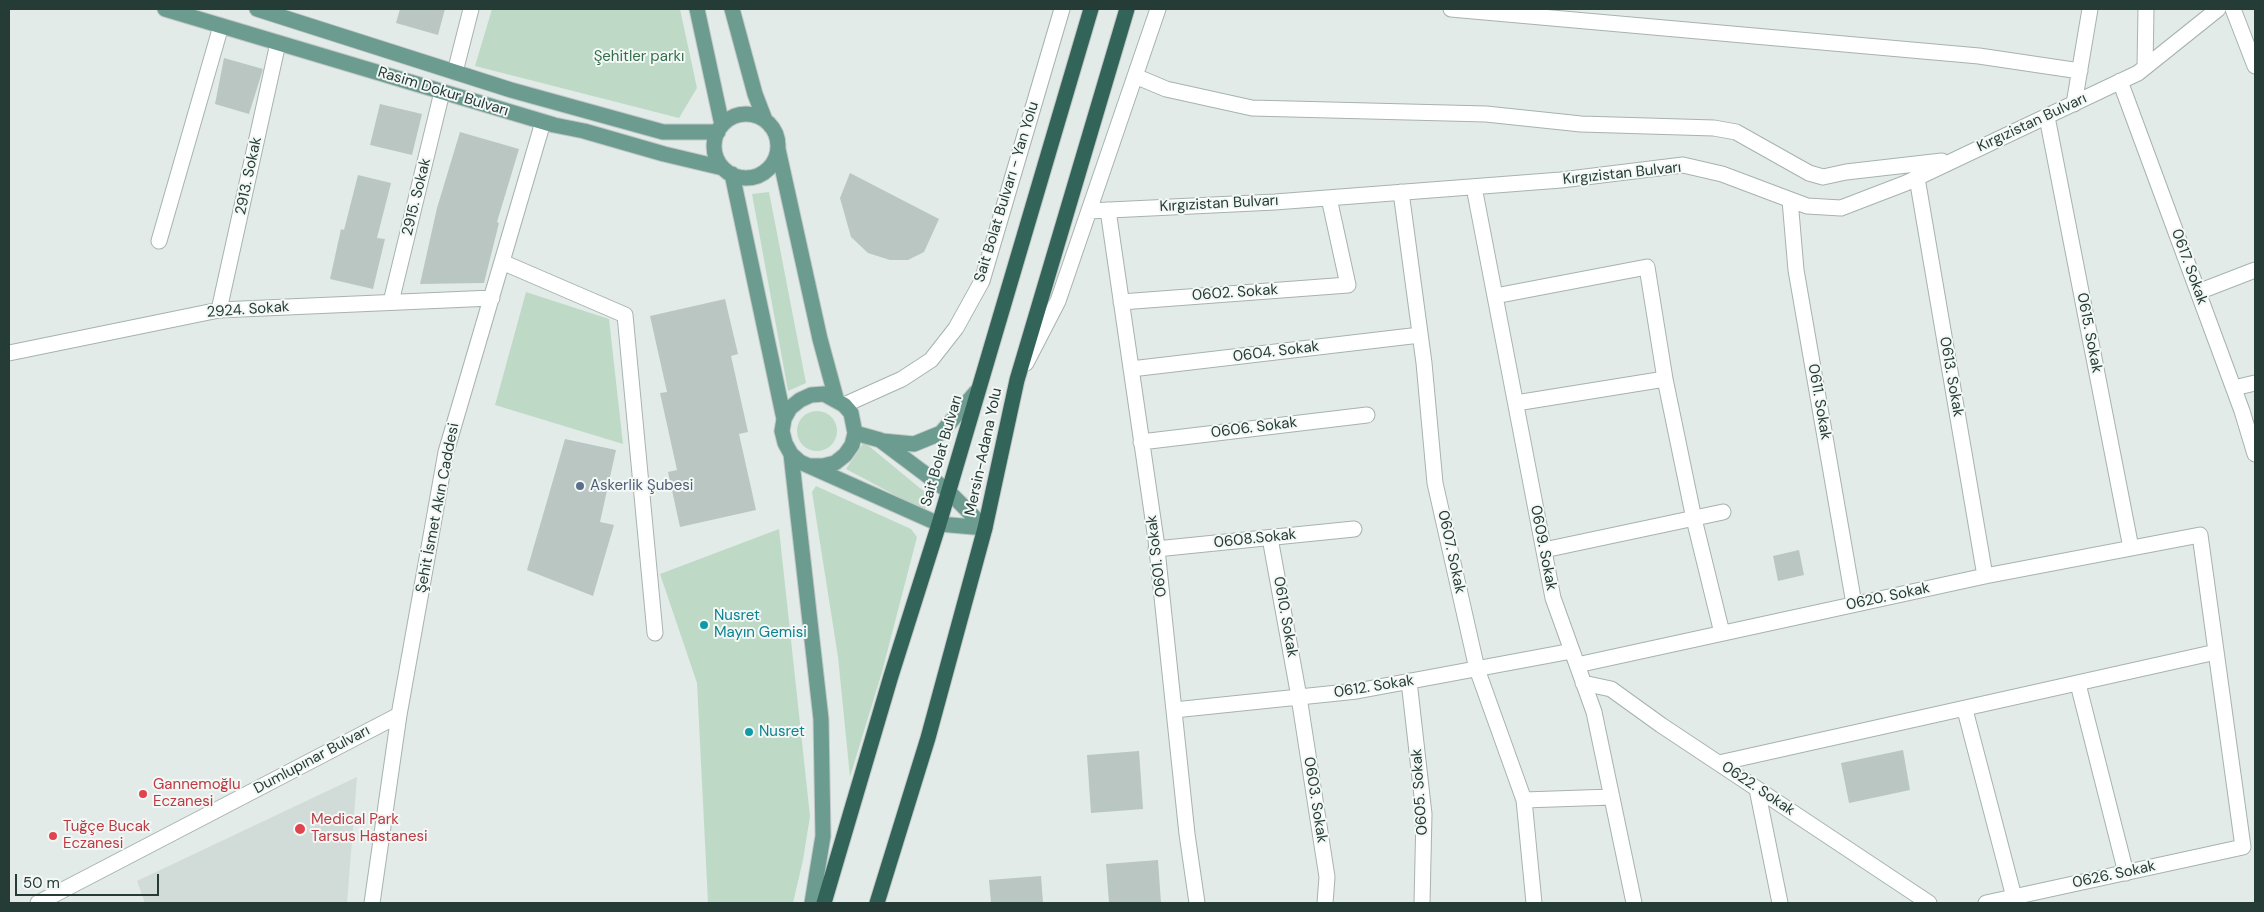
<!DOCTYPE html>
<html>
<head>
<meta charset="utf-8">
<style>
  body { margin:0 }
  #map { position:relative; width:2264px; height:912px; overflow:hidden; background:#e3ebe8; font-family:"DM Sans",sans-serif }
  canvas { display:block }
  .frame { position:absolute; inset:0; border:10px solid #253b35; pointer-events:none }
  .scale { position:absolute; left:15px; top:874px; width:144px; height:22px; box-sizing:border-box; border:2px solid #253b35; border-top:0; padding-left:6px; font-size:15px; line-height:18px; white-space:nowrap; color:#253b35; -webkit-text-stroke:4px #f3f8f6; paint-order:stroke }
</style>
</head>
<body>
<div id="map">
<canvas width="2264" height="912"></canvas>
<div class="frame"></div>
<div class="scale">50 m</div>
</div>
<script>
const ctx = document.querySelector('canvas').getContext('2d');
ctx.lineJoin = 'round';
function fill(path, color) {
  ctx.fillStyle = color;
  ctx.fill(path, 'evenodd');
}
function poly(rows) {
  const path = new Path2D();
  for (const r of rows) {
    if (r.length === 3) {
      path.moveTo(r[0] + r[2], r[1]);
      path.arc(r[0], r[1], r[2], 0, 2 * Math.PI);
      continue;
    }
    path.moveTo(r[0], r[1]);
    for (let i = 2; i < r.length; i += 2) path.lineTo(r[i], r[i + 1]);
  }
  return path;
}
function stroke(path, color, width, dash) {
  ctx.strokeStyle = color;
  ctx.lineWidth = width;
  ctx.lineCap = dash ? 'butt' : 'round';
  ctx.setLineDash(dash || []);
  ctx.stroke(path);
}
function label(font, color, halo, rows, align = 'center') {
  ctx.font = font + ' "DM Sans",sans-serif';
  ctx.lineWidth = 4;
  ctx.setLineDash([]);
  ctx.textBaseline = 'middle';
  ctx.strokeStyle = halo;
  ctx.fillStyle = color;
  for (const [text, x, y, turn = 0] of rows) {
    ctx.save();
    ctx.translate(x, y);
    ctx.rotate((+turn || 0) * Math.PI / 180);
    ctx.textAlign = isNaN(turn) ? turn : align;
    if (halo) ctx.strokeText(text, 0, 0);
    ctx.fillText(text, 0, 0);
    ctx.restore();
  }
}
const built = poly([
  [357,777,347,903,145,903,137,881]
]);
const green = poly([
  [492,9,680,9,697,88,679,118,475,66],
  [769,192,806,383,788,391,752,194],
  [526,292,609,319,623,444,495,405],
  [817,431,20],
  [864,442,932,498,931,507,921,509,846,469],
  [816,486,911,529,917,537,882,672,850,777,838,657,812,492],
  [779,529,810,816,803,860,793,903,708,903,697,683,660,574]
]);
const building = poly([
  [400,9,445,9,438,35,396,23],
  [224,58,263,69,249,114,215,104],
  [380,104,422,114,412,155,370,145],
  [460,132,519,149,497,222,499,223,484,283,420,284,437,208],
  [850,173,939,219,924,252,908,260,890,260,868,253,851,237,840,198],
  [358,175,391,183,377,238,385,239,373,289,330,279,341,229,344,230],
  [725,299,738,354,731,356,748,432,739,434,756,510,680,527,668,472,677,470,660,393,667,392,650,316],
  [565,439,616,450,600,522,614,525,593,596,527,570],
  [1799,550,1804,575,1778,581,1773,556],
  [1903,750,1910,790,1849,803,1841,763],
  [1139,751,1143,809,1091,813,1087,755],
  [1158,860,1161,903,1109,903,1106,864],
  [1041,876,1043,903,991,903,989,880]
]);
const minor = poly([
  [1451,9,1979,56,2080,71],
  [2233,9,2255,66],
  [2145,67,2146,9],
  [455,72,471,9],
  [1135,76,1166,89,1252,108,1486,114,1581,124,1714,128,1736,132,1809,173,1823,177,1846,172,1942,161],
  [2120,81,2242,411,2255,454],
  [2074,104,2090,9],
  [2047,117,2131,548],
  [1917,178,1985,576],
  [1474,187,1553,598,1594,712,1634,903],
  [1401,192,1424,363,1435,483,1477,669,1524,800,1534,903],
  [1790,200,1796,270,1854,604],
  [1108,210,1156,540,1187,834,1197,903],
  [1089,211,1275,202,1561,180,1683,165,1722,174,1807,206,1841,208,1906,183,2138,73,2218,9],
  [159,241,221,26],
  [502,262,625,315,655,633],
  [2198,292,2255,270],
  [1495,296,1647,267,1665,379,1694,519,1722,633],
  [391,302,442,92],
  [1121,302,1348,285,1329,198],
  [219,310,278,43],
  [9,353,219,310,492,298],
  [1026,363,1058,301,1158,9],
  [1131,369,1420,335],
  [2234,388,2255,383],
  [1516,403,1665,379],
  [844,405,902,379,931,360,956,328,982,281,1062,9],
  [1141,442,1367,415],
  [1270,538,1299,697,1327,877,1325,903],
  [1156,549,1354,529],
  [1544,550,1723,512],
  [1577,665,1985,576,2200,535,2243,847,1986,903],
  [1409,681,1424,814,1422,903],
  [1583,683,1611,689,1661,725,1929,903],
  [2078,684,2126,873],
  [1174,710,1357,691,1572,651],
  [1965,710,2014,897],
  [1719,763,2216,652],
  [1757,789,1780,903],
  [1524,800,1612,797],
  [38,903,399,715],
  [372,903,399,715,446,452,543,122]
]);
const major = poly([
  [165,9,554,125,584,131,664,154,723,168],
  [257,9,511,90,663,132,718,132],
  [697,9,722,125],
  [732,9,755,94,765,120],
  [746,146,32],
  [778,149,820,339,836,398],
  [732,174,784,419],
  [855,433,880,440,948,491,985,528],
  [882,441,914,444,941,433,976,392],
  [791,454,821,719,823,836,812,903],
  [811,466,823,466,835,463,845,455,852,445,855,433,851,413,844,405,824,394,811,395,800,400,790,408,784,419,782,431,785,443,791,454,800,462,939,524,985,528]
]);
const highway = poly([
  [824,903,891,676,939,524,1091,9],
  [877,903,928,738,985,528,1017,380,1127,9]
]);
const markers = [
  [580,486,5,"#5c6f8a"],
  [704,625,5,"#0f9aa8"],
  [749,732,5,"#0f9aa8"],
  [143,794,5,"#e0444e"],
  [300,829,6,"#e0444e"],
  [53,836,5,"#e0444e"]
];
const parkNames = [
  ["Şehitler parkı",639,57]
];
const streetNames = [
  ["Rasim Dokur Bulvarı",443,92,17],
  ["Kırgızistan Bulvarı",2032,123,-25],
  ["Kırgızistan Bulvarı",1622,174,-6],
  ["2913. Sokak",249,176,-78],
  ["Sait Bolat Bulvarı - Yan Yolu",1007,192,-73],
  ["2915. Sokak",417,197,-76],
  ["Kırgızistan Bulvarı",1219,204,-3],
  ["0617. Sokak",2189,267,70],
  ["0602. Sokak",1235,293,-4],
  ["2924. Sokak",248,310,-4],
  ["0615. Sokak",2089,333,79],
  ["0604. Sokak",1276,352,-7],
  ["0613. Sokak",1951,377,80],
  ["0611. Sokak",1819,402,80],
  ["0606. Sokak",1254,428,-7],
  ["Sait Bolat Bulvarı",942,451,-74],
  ["Mersin-Adana Yolu",984,452,-78],
  ["Şehit İsmet Akın Caddesi",438,508,-79],
  ["0608.Sokak",1255,539,-6],
  ["0609. Sokak",1543,548,79],
  ["0607. Sokak",1451,552,78],
  ["0601. Sokak",1157,556,-97],
  ["0620. Sokak",1888,597,-12],
  ["0610. Sokak",1285,617,80],
  ["0612. Sokak",1374,687,-9],
  ["Dumlupınar Bulvarı",312,760,-28],
  ["0622. Sokak",1758,789,34],
  ["0605. Sokak",1420,792,-94],
  ["0603. Sokak",1315,800,81],
  ["0626. Sokak",2114,875,-12]
];
const serviceNames = [
  ["Askerlik Şubesi",590,486]
];
const cultureNames = [
  ["Nusret",714,616],
  ["Mayın Gemisi",714,633],
  ["Nusret",759,732]
];
const healthNames = [
  ["Gannemoğlu",153,785],
  ["Eczanesi",153,802],
  ["Medical Park",311,820],
  ["Tarsus Hastanesi",311,837],
  ["Tuğçe Bucak",63,827],
  ["Eczanesi",63,844]
];
fill(built, '#d1dbd7');
fill(green, '#bedac6');
fill(building, '#b9c6c1');
stroke(minor, '#a6b3af', 17);
stroke(major, '#c2c8c6', 17);
stroke(highway, '#c2c8c6', 17);
stroke(minor, '#fff', 15);
stroke(major, '#6c9c90', 15);
stroke(highway, '#33645a', 15);
for (const [x, y, r, color] of markers) {
  const dot = new Path2D();
  dot.arc(x, y, r, 0, 2 * Math.PI);
  ctx.fillStyle = color;
  ctx.fill(dot);
  stroke(dot, '#f3f8f6', 2);
}
label('15px', '#336e49', '#f3f8f6', parkNames);
label('15px', '#253b35', '#f3f8f6', streetNames);
label('15px', '#4e5e75', '#f3f8f6', serviceNames, 'left');
label('15px', '#0d838f', '#f3f8f6', cultureNames, 'left');
label('15px', '#be3a42', '#f3f8f6', healthNames, 'left');
</script>
</body>
</html>
